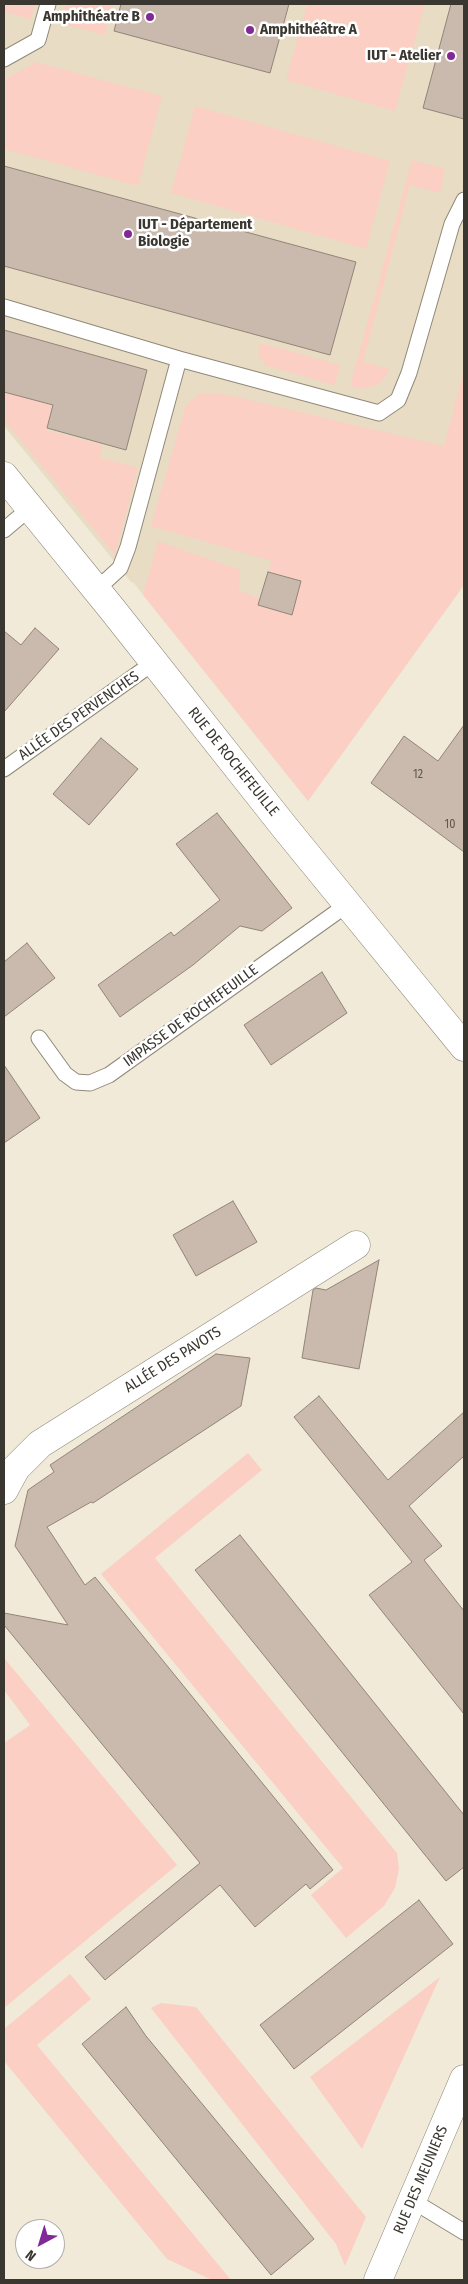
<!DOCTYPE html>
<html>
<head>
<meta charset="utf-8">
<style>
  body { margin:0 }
  #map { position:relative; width:468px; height:2284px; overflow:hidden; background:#f1ead8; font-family:"Fira Sans Condensed",sans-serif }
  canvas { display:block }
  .frame { position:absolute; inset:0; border:5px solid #3a3730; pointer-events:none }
  .north { position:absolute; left:15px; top:2219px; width:50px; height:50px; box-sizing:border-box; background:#fff; border:1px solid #b0afac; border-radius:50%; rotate:219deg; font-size:14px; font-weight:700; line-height:20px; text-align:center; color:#3a3730 }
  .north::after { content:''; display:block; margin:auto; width:18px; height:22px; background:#812997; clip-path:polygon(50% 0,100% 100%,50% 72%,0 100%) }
</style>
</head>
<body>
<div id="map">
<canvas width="468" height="2284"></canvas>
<div class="frame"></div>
<div class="north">N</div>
</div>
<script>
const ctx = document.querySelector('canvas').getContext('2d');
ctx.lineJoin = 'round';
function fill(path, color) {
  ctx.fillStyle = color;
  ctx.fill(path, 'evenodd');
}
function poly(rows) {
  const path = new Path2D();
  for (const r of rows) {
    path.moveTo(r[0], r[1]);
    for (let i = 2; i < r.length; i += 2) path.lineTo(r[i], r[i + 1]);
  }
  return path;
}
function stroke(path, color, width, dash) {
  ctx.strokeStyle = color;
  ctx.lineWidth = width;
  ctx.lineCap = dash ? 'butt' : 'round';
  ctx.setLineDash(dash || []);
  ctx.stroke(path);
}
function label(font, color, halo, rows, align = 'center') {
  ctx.font = font + ' "Fira Sans Condensed",sans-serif';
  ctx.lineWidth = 5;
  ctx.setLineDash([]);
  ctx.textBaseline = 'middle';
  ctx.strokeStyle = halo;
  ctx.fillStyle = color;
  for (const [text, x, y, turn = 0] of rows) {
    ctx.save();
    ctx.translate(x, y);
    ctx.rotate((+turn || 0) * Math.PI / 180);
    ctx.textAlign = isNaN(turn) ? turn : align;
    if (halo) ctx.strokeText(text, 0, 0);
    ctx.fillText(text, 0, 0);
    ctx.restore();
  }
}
const built = poly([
  [4,4,464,4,464,585,308,801,133,582,132,583,4,426]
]);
const green = poly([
  [13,4,35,4,31,19,4,12,4,5,12,7],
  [65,4,113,4,105,35,60,23],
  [307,4,425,4,395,111,286,80],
  [36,62,162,96,138,186,4,149,4,80],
  [195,106,390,161,366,249,171,193],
  [412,160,445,169,440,193,410,185,363,362,390,369,386,376,377,385,360,389,350,386],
  [261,343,340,365,335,385,267,366,259,357,258,352],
  [464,370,464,585,308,801,143,595,158,541,240,570,239,590,260,599,259,606,291,615,301,582,268,572,272,561,151,526,186,405,201,393,220,393,444,446],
  [4,392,52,405,46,430,103,445,99,457,138,468,115,555,4,420],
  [248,1453,262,1470,155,1558,397,1853,399,1869,395,1888,384,1906,346,1938,311,1895,343,1868,101,1574],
  [4,1658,177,1865,4,2008,4,1743,30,1725,4,1690],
  [70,1974,91,1999,37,2045,231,2280,212,2280,167,2259,4,2061,4,2029],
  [440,1977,362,2149,310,2077],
  [161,2003,196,2007,366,2217,345,2266,336,2244,151,2008]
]);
const building = poly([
  [121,4,289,4,270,73,114,31,121,4],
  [451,4,464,4,464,119,423,108,451,4],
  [4,166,356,262,330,355,4,266,4,166],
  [4,330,147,370,126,450,47,428,53,405,4,392,4,330],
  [268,572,301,581,292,615,258,605,268,572],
  [35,628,59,649,4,712,4,631,21,645,35,628],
  [464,725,464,852,371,783,404,736,438,761,464,725],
  [101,738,138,769,89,825,53,794,101,738],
  [217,813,292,908,262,931,240,926,193,965,120,1017,98,985,171,932,174,936,220,900,176,844,217,813],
  [27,943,55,978,4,1017,4,962,27,943],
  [322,972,347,1013,271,1065,244,1025,322,972],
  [4,1065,40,1118,4,1143,4,1065],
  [233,1201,257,1242,196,1276,173,1235,233,1201],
  [379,1260,359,1369,302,1358,313,1290,316,1288,326,1290,379,1260],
  [216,1354,250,1358,241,1406,93,1503,91,1502,47,1527,85,1585,95,1577,333,1870,310,1889,306,1884,255,1927,220,1885,105,1980,85,1957,200,1863,4,1625,4,1613,68,1625,15,1546,28,1490,54,1472,50,1465,216,1354],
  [319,1396,388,1480,464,1412,464,1456,409,1506,442,1546,424,1560,464,1611,464,1714,369,1595,412,1562,294,1417,319,1396],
  [240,1535,464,1815,464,1867,446,1881,195,1570,240,1535],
  [419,1900,453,1944,294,2069,260,2025,419,1900],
  [126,2007,146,2036,314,2239,271,2275,82,2044,126,2007]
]);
const service = poly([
  [4,59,38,40,48,4],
  [4,307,179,359],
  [4,530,30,508],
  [96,590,120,568,128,547,179,359,379,413,398,400,409,373,452,224,464,200],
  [4,769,153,663],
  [39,1038,65,1074,76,1082,90,1083,109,1075,348,904],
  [413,2201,464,2232]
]);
const minor = poly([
  [4,476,112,609,286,829,464,1047],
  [4,1490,16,1468,40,1444,356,1245]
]);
const secondary = poly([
  [378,2280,464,2079]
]);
const markers = [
  [150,17,5,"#812997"],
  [250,30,5,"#812997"],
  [451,56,5,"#812997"],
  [128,234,5,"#812997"]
];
const numberNames = [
  ["12",418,775],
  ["10",450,825]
];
const poiNames = [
  ["Amphithéatre B",140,17],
  ["Amphithéâtre A",260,30,"left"],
  ["IUT - Atelier",441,56],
  ["IUT - Département",138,225,"left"],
  ["Biologie",138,242,"left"]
];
const streetNames = [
  ["ALLÉE DES PERVENCHES",79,716,-35],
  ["RUE DE ROCHEFEUILLE",233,762,51],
  ["IMPASSE DE ROCHEFEUILLE",191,1016,-36],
  ["ALLÉE DES PAVOTS",173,1360,-32],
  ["RUE DES MEUNIERS",421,2180,-67]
];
fill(built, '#e8ddc4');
fill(green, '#fbcfc3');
fill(building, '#cabaad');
stroke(building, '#928478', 1);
stroke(service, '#908979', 17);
stroke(minor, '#908979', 29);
stroke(secondary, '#908979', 29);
stroke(service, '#fff', 15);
stroke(minor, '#fff', 28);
stroke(secondary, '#fff', 28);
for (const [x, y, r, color] of markers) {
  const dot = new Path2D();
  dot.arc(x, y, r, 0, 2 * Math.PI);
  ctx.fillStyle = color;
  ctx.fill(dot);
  stroke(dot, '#fff', 2);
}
label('12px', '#5e584f', null, numberNames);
label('bold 15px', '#3a3730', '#fff', poiNames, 'right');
label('15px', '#3a3730', '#fff', streetNames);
</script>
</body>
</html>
